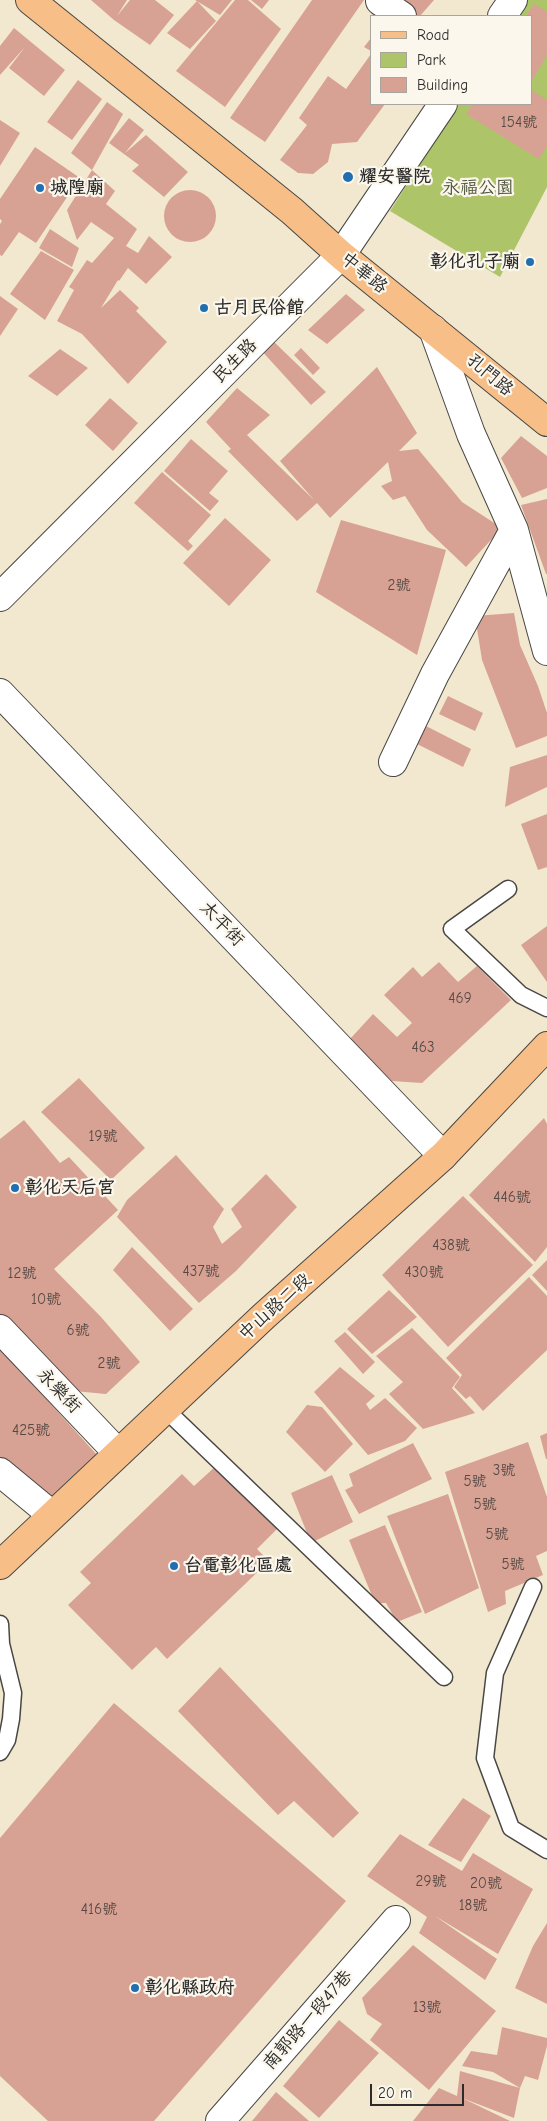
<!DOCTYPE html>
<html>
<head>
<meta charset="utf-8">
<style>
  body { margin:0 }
  #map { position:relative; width:547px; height:2121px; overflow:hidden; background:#f2e8cf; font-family:"Comic Neue",sans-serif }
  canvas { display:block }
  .legend { position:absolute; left:370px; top:15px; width:162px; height:90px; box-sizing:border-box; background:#fbf7ec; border:1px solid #a8a59f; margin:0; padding:6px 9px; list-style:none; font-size:15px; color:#2b2b2b }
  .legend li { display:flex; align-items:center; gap:10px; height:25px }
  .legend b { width:25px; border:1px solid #a8a59f }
  .scale { position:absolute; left:370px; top:2084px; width:94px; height:22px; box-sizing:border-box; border:2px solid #2b2b2b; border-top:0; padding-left:6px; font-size:15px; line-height:18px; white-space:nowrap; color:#2b2b2b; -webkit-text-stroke:4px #fbf7ec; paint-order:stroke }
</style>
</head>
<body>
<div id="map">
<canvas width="547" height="2121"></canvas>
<ul class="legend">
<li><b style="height:6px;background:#f7be87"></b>Road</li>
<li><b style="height:14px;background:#aec469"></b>Park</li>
<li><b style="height:14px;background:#d7a293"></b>Building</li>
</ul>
<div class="scale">20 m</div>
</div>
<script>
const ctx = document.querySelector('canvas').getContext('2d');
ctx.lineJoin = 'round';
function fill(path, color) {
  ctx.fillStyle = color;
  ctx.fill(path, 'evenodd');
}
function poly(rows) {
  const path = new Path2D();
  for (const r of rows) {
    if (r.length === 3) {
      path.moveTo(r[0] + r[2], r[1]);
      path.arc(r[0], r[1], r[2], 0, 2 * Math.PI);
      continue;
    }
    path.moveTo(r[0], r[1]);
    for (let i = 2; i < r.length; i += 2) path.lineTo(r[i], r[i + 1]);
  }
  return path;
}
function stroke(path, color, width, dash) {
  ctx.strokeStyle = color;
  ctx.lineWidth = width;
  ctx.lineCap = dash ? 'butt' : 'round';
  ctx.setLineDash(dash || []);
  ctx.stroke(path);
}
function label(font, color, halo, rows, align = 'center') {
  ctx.font = font + ' "Comic Neue","LXGW WenKai TC",sans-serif';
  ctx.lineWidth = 4.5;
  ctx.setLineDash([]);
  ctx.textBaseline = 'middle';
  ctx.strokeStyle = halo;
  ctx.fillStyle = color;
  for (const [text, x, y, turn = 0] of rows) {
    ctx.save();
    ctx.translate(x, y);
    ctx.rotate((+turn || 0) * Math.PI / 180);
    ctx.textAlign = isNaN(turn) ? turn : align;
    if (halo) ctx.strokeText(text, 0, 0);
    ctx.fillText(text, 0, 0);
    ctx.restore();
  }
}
const green = poly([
  [527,0,547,0,547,187,500,277,390,211,459,104,531,104,531,16,516,16]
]);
const building = poly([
  [91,0,127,0,117,16,130,0,155,0,174,15,150,45,114,20],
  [195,0,232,0,220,15],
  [235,0,248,0,281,29,225,107,176,71],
  [251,0,269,0,262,9],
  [312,0,364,0,265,142,230,118],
  [385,0,434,0,420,16,405,16],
  [197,1,216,21,190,49,167,33],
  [534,4,547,12,547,55,531,82,531,16,526,16],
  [14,28,65,70,44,96,9,68,25,47,0,75,0,46],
  [371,38,371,51,364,47],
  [371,54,371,104,385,104,357,142,332,144,328,162,313,174,298,173,280,160,307,125,299,118,328,76,346,89],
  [78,80,102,99,72,140,47,122],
  [531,90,547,100,547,146,539,159,466,114,473,104,531,104],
  [107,102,123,114,92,170,71,153],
  [129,118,144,130,125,153,146,135,188,172,164,197,132,171,139,165,109,143],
  [0,120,20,133,0,166],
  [35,147,80,178,36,243,19,232,2,256,0,255,0,224,2,221,0,219,0,199],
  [92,170,115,191,106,204,137,229,126,246,138,253,149,236,172,257,146,284,128,268,119,281,118,280,101,308,120,290,139,308,136,311,167,342,128,384,82,334,57,321,74,290,69,287,87,260,92,263,114,238,91,222,77,240,67,210],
  [190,216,26],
  [50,229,79,248,72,267,39,248],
  [41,251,74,270,45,320,10,294],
  [346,294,365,310,327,344,308,330],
  [0,296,18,309,0,336],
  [271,339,326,392,311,405,260,349],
  [301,348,320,368,313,375,294,355],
  [60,349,88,368,57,396,28,376],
  [377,367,417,433,399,451,418,449,462,502,502,528,466,567,427,530,405,496,393,500,381,486,392,481,388,462,330,518,317,503,297,521,228,451,231,449,206,422,237,388,270,415,247,435,314,500,280,461],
  [110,398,138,423,113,451,85,425],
  [521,436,547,456,547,488,522,498,501,458],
  [191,439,228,471,209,493,219,501,210,511,164,471],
  [162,472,211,515,188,541,193,546,188,551,134,503],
  [547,499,547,574,546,574,521,505],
  [225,518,271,560,229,606,183,563],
  [341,520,446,550,417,655,316,592],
  [514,613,520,645,538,686,547,713,547,736,516,748,482,660,475,616],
  [448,696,483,713,475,731,439,714],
  [426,726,471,749,463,767,417,744],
  [547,755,547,787,505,807,510,767],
  [547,814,547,867,538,870,521,824],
  [547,926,547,982,521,945],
  [439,962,458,982,477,966,511,1000,422,1083,392,1081,350,1039,373,1014,397,1037,412,1023,384,995,413,967,422,977],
  [79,1078,145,1148,111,1180,41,1112],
  [544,1118,547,1124,547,1247,535,1262,469,1195],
  [24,1120,60,1163,69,1157,118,1210,54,1269,101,1317,140,1362,106,1394,74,1391,0,1316,0,1139],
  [176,1155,224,1209,213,1227,222,1244,242,1227,231,1209,266,1174,297,1207,236,1271,199,1303,117,1217,127,1200],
  [463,1196,533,1265,448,1347,382,1275],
  [132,1247,193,1309,170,1331,113,1270],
  [547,1260,547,1291,532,1275],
  [529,1277,547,1296,547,1350,483,1411,470,1396,466,1399,454,1387,462,1375,446,1358],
  [389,1290,417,1317,372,1354,347,1329],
  [412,1328,460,1377,452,1388,475,1413,423,1429,389,1394,403,1382,376,1356],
  [345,1332,375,1362,363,1374,334,1341],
  [0,1348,98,1456,51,1504,0,1463],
  [340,1367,375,1396,366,1404,370,1410,385,1398,417,1428,405,1441,368,1455,314,1392],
  [307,1405,322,1407,353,1444,325,1472,286,1432],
  [547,1433,547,1459,546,1459,540,1436],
  [528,1442,547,1497,547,1551,536,1556,543,1575,505,1591,506,1604,488,1612,445,1472],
  [413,1443,432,1479,359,1514,345,1490,353,1486,349,1474],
  [217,1465,278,1528,257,1549,269,1561,167,1659,156,1647,132,1670,68,1605,91,1583,80,1572,182,1474,194,1486],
  [332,1475,353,1522,311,1543,291,1493],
  [448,1494,479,1588,425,1614,387,1516],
  [385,1525,422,1612,397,1622,386,1603,375,1603,349,1540],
  [220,1667,359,1813,333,1838,294,1801,278,1815,178,1711],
  [114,1703,346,1901,154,2121,48,2121,0,2076,0,1838],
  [463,1798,491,1816,461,1862,428,1845],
  [400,1834,462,1871,473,1853,533,1889,498,1954,435,1916,497,1959,485,1980,419,1933,427,1917,367,1876],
  [547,1923,547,2004,515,1988,533,1946],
  [413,1945,496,2011,429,2090,370,2040,382,2024,367,2014,362,1998],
  [339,2020,379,2053,319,2118,283,2086],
  [502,2027,547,2038,547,2046,538,2080,525,2076,520,2088,493,2072,462,2066,471,2051,497,2055],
  [460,2071,520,2088,514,2118,462,2098,510,2121,413,2121,439,2088,457,2096],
  [276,2092,309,2121,252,2121]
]);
const service = poly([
  [508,889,452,929,521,995,547,1008],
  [165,1409,444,1677],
  [533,1587,495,1673,485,1758,511,1828,547,1850],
  [0,1624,1,1644,13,1693,11,1719,7,1740,0,1752]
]);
const minor = poly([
  [380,1,402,16],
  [433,329,471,434,514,530,547,651],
  [0,597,341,255],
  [0,693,443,1156],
  [393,762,435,674,514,530],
  [0,1329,118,1453],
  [0,1472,52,1515],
  [220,2121,396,1920]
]);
const tertiary = poly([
  [502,16,513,0],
  [341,255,443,104]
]);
const primary = poly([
  [30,0,292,211,341,255,547,422],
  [0,1565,264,1316,443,1156,547,1046]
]);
const markers = [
  [348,177,6,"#1f6fb2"],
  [40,188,5,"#1f6fb2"],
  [530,262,5,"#1f6fb2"],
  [204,308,5,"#1f6fb2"],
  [15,1188,5,"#1f6fb2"],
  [174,1566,5,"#1f6fb2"],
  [135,1988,5,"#1f6fb2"]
];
const numberNames = [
  ["154號",519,123],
  ["2號",399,586],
  ["469",460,999],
  ["463",423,1048],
  ["19號",103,1137],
  ["446號",512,1198],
  ["438號",451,1246],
  ["437號",201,1272],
  ["430號",424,1273],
  ["12號",22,1274],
  ["10號",46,1300],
  ["6號",78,1331],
  ["2號",109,1364],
  ["425號",31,1431],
  ["3號",504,1471],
  ["5號",475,1482],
  ["5號",485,1505],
  ["5號",497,1535],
  ["5號",513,1565],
  ["29號",431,1882],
  ["20號",486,1884],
  ["18號",473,1906],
  ["416號",99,1910],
  ["13號",427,2008]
];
const poiNames = [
  ["耀安醫院",359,177],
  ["城隍廟",50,188],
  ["彰化孔子廟",520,262,"right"],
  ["古月民俗館",214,308],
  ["彰化天后宮",25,1188],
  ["台電彰化區處",184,1566],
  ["彰化縣政府",145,1988]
];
const parkNames = [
  ["永福公園",478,188]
];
const streetNames = [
  ["中華路",364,273,39],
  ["民生路",235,361,-45],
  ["孔門路",490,375,40],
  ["太平街",222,924,46],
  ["中山路二段",275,1307,-42],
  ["永樂街",59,1391,46],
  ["南郭路一段47巷",308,2020,-49]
];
fill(green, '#aec469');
fill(building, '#d7a293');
stroke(service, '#494744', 19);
stroke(minor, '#494744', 30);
stroke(tertiary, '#494744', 30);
stroke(primary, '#494744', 30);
stroke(service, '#fff', 16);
stroke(minor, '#fff', 28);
stroke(tertiary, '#fff', 28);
stroke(primary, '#f7be87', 28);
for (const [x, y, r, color] of markers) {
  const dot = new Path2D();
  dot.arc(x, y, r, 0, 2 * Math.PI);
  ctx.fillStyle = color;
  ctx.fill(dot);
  stroke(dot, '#fbf7ec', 2);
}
label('15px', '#564945', null, numberNames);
label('bold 18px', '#2b2b2b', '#fbf7ec', poiNames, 'left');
label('18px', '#52593e', '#fbf7ec', parkNames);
label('18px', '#2b2b2b', '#fbf7ec', streetNames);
</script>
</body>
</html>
